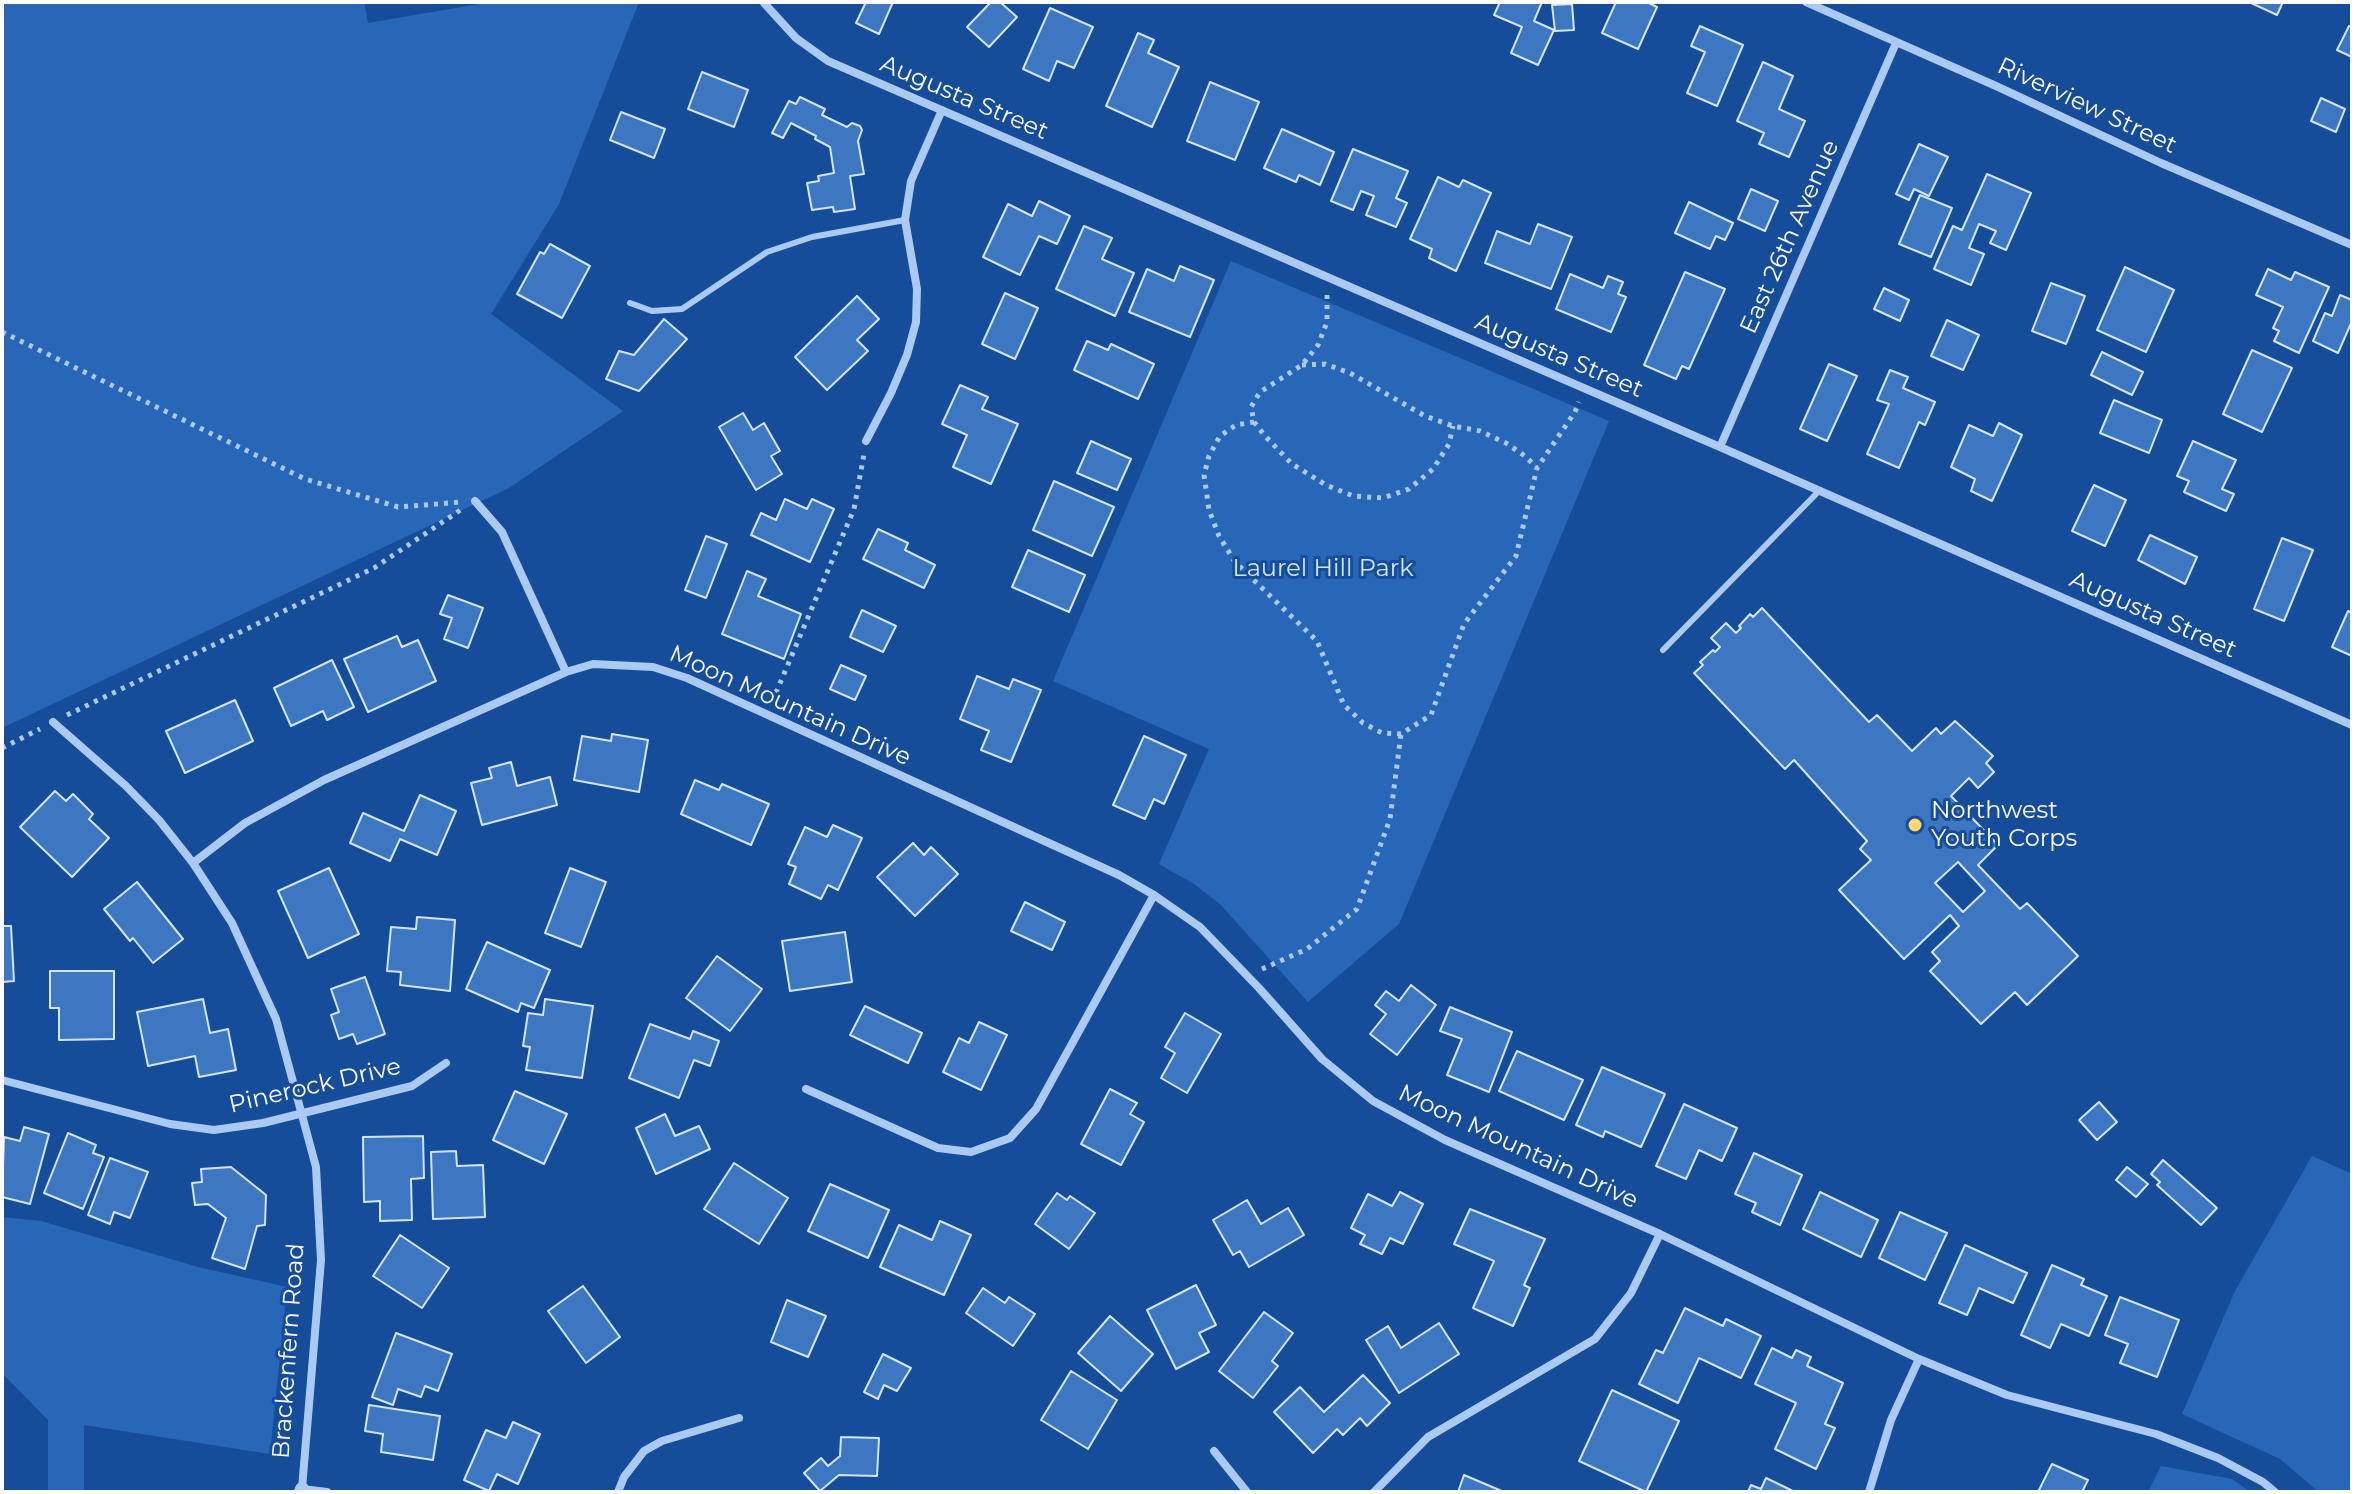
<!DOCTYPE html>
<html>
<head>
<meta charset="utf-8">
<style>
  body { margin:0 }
  #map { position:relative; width:2354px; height:1494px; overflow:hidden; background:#154d9a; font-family:Montserrat,sans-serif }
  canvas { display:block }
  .frame { position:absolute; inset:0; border:4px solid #fff; pointer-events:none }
</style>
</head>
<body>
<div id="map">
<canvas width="2354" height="1494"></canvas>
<div class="frame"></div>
</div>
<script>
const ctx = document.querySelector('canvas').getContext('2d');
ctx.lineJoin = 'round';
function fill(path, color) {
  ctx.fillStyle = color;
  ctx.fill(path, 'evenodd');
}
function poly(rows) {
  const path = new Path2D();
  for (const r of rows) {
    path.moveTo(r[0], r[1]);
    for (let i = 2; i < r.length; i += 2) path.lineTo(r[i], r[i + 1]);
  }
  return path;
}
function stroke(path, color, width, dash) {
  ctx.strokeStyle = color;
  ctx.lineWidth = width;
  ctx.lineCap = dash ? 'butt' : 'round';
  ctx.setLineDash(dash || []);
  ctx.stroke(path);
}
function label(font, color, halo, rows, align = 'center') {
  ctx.font = font + ' Montserrat,sans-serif';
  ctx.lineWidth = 6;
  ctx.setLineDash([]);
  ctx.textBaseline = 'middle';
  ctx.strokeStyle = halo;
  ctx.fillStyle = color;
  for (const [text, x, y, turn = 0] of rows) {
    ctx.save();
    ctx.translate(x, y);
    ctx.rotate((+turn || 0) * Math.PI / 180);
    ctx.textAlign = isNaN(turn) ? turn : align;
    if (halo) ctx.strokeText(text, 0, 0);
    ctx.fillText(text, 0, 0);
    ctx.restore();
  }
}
const green = poly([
  [2,2,364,2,368,23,479,4,480,2,639,2,559,204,491,314,623,411,509,488,2,728],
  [1231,261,1609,421,1399,924,1308,1002,1220,904,1194,884,1159,864,1209,749,1053,681],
  [2312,1156,2352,1174,2352,1492,2319,1492,2280,1459,2182,1414,2235,1291],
  [2,1217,41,1221,198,1267,287,1287,270,1454,84,1425,84,1492,48,1492,48,1420,2,1373],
  [2161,1466,2232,1479,2251,1492,2148,1492]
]);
const building = poly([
  [866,2,893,2,879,34,856,23,866,2],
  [991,2,1000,2,1017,17,989,47,967,27,991,2],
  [1500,2,1542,2,1534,21,1554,30,1538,65,1511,53,1522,27,1494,15,1500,2],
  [1616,2,1647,2,1657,7,1638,49,1602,33,1616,2],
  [2249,2,2283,2,2277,15,2249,2],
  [1572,4,1574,30,1555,31,1552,5,1572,4],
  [1050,8,1093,27,1074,68,1057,61,1049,81,1023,69,1050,8],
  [1700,26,1743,45,1717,106,1687,93,1705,52,1691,46,1700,26],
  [2349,26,2352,27,2352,57,2337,50,2349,26],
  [1138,33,1154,40,1148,53,1179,67,1152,127,1106,106,1138,33],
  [1763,62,1793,76,1779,109,1805,121,1789,157,1759,144,1764,133,1737,121,1763,62],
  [702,72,748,90,734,127,688,109,702,72],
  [1210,82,1259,102,1235,160,1187,141,1210,82],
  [800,97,825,109,822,115,847,127,852,123,860,126,862,130,858,141,864,174,850,176,855,209,834,212,833,207,812,210,807,183,819,181,818,176,834,173,830,147,815,139,816,136,791,123,783,138,772,133,789,101,796,104,800,97],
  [2321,98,2345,109,2336,132,2311,121,2321,98],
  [621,112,665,129,654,158,610,140,621,112],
  [1282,129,1334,152,1320,185,1299,175,1296,182,1264,168,1282,129],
  [1919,144,1948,157,1929,196,1914,189,1909,200,1896,194,1919,144],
  [1353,149,1408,171,1396,198,1407,203,1396,227,1366,215,1374,196,1361,191,1353,210,1331,201,1353,149],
  [1987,174,2031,193,2006,250,1990,243,1996,231,1979,224,1969,248,1984,254,1971,285,1934,269,1953,226,1962,230,1987,174],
  [1438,177,1459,187,1463,180,1491,193,1456,271,1429,258,1432,249,1410,239,1438,177],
  [1751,189,1778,201,1765,231,1738,219,1751,189],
  [1920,195,1952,208,1931,257,1899,244,1920,195],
  [1039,201,1070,216,1057,244,1039,236,1020,275,983,257,1008,204,1032,216,1039,201],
  [1689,202,1733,223,1725,240,1716,236,1710,249,1675,233,1689,202],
  [1538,224,1572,237,1551,289,1485,263,1497,231,1530,244,1538,224],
  [1084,226,1112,238,1102,259,1134,273,1115,316,1056,289,1084,226],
  [550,244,590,266,562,318,517,294,540,252,544,254,550,244],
  [1180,266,1214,280,1190,337,1129,312,1147,269,1174,281,1180,266],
  [2125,267,2174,290,2146,352,2097,330,2125,267],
  [2268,269,2291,280,2295,272,2329,287,2299,353,2274,341,2279,331,2273,328,2283,307,2256,295,2268,269],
  [1685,272,1725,289,1689,369,1682,366,1676,379,1644,365,1685,272],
  [1570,274,1603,288,1608,276,1623,282,1618,294,1626,297,1611,332,1556,309,1570,274],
  [2051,283,2085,296,2066,344,2032,331,2051,283],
  [1884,288,1909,300,1900,321,1874,309,1884,288],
  [1005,293,1038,308,1015,359,982,344,1005,293],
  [2340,295,2352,300,2352,321,2338,353,2313,341,2325,313,2332,316,2340,295],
  [857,296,879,319,857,340,868,351,827,390,795,357,857,296],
  [664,319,687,339,639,391,606,379,619,351,634,355,664,319],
  [1947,320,1979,335,1963,370,1931,356,1947,320],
  [1087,341,1108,350,1111,344,1154,364,1138,399,1074,370,1087,341],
  [2252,350,2292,368,2262,432,2223,414,2252,350],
  [2102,352,2143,372,2132,395,2091,375,2102,352],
  [1829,364,1857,376,1827,441,1800,429,1829,364],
  [1890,370,1908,377,1903,388,1935,402,1925,425,1919,422,1899,468,1867,454,1889,404,1877,400,1890,370],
  [960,385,988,397,982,409,1018,424,991,484,953,467,967,435,942,424,960,385],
  [2114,400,2162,420,2149,453,2100,433,2114,400],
  [743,413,753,430,764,423,780,451,771,456,782,474,756,490,719,427,743,413],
  [1999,423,2022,435,1992,501,1971,491,1975,479,1951,467,1969,425,1993,436,1999,423],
  [1091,441,1131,459,1117,490,1077,473,1091,441],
  [2193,441,2236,460,2222,489,2234,494,2226,511,2184,492,2189,481,2177,476,2193,441],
  [1054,481,1114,507,1092,556,1033,530,1054,481],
  [2094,485,2126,500,2105,546,2072,531,2094,485],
  [785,499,807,509,812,499,834,509,810,562,751,535,761,513,776,520,785,499],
  [878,529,908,543,905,550,935,565,924,588,863,559,878,529],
  [2150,535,2197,557,2185,584,2138,560,2150,535],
  [706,536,727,544,706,598,685,590,706,536],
  [2282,538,2313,550,2284,621,2254,609,2282,538],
  [1028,550,1085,575,1069,612,1012,587,1028,550],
  [747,571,766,579,758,596,801,614,784,659,722,634,747,571],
  [448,595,483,608,468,648,444,639,452,618,440,614,448,595],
  [1762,608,1869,722,1877,715,1912,751,1936,728,1941,734,1955,721,1993,756,1986,763,1994,772,1978,788,1969,778,1951,796,1998,845,1978,865,2020,909,2027,903,2078,956,2027,1005,2015,992,1981,1024,1930,971,1940,961,1932,952,1959,926,1950,915,1904,959,1839,890,1871,860,1860,849,1867,841,1794,760,1785,769,1694,673,1703,665,1700,662,1713,650,1715,652,1720,647,1711,638,1726,623,1736,633,1741,628,1739,626,1750,614,1753,617,1762,608],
  [1958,862,1985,891,1963,912,1935,883,1958,862],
  [862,610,896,626,883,652,850,637,862,610],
  [2348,611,2352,613,2352,656,2332,647,2348,611],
  [397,636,402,647,418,640,436,681,368,712,344,659,397,636],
  [332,660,354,707,327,720,323,711,291,726,274,688,332,660],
  [841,665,866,676,855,700,830,689,841,665],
  [977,676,1009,689,1013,679,1041,690,1011,762,981,750,989,731,960,719,977,676],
  [235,700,253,741,185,773,166,731,235,700],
  [612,734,648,740,639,792,574,780,582,736,611,741,612,734],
  [1144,736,1186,755,1164,804,1154,799,1145,819,1113,805,1144,736],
  [511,762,517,786,550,777,557,805,482,825,471,783,492,778,489,768,511,762],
  [695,780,719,790,722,784,769,804,751,845,681,814,695,780],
  [55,791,66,801,73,794,93,814,89,819,109,838,72,877,20,827,55,791],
  [420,795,456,811,437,855,400,839,390,861,350,843,363,813,404,831,420,795],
  [833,825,862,838,838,890,828,885,821,899,789,884,796,867,788,864,805,827,827,837,833,825],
  [913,843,924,855,931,847,958,874,915,916,877,877,913,843],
  [329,868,359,934,308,958,278,891,329,868],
  [570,868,606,882,581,947,545,933,570,868],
  [137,882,183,939,153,963,133,938,130,941,104,909,137,882],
  [1025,902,1065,922,1052,950,1011,931,1025,902],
  [417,917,455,920,450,991,400,985,401,972,387,971,391,927,416,929,417,917],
  [2,926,11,926,14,981,2,982,2,926],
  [845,932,852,982,790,991,782,941,845,932],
  [487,942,550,970,534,1008,521,1003,518,1012,466,989,487,942],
  [717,956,762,989,730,1031,686,998,717,956],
  [50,971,114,971,114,1039,59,1040,59,1008,50,1008,50,971],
  [365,977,385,1034,357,1044,353,1034,339,1039,331,1015,339,1012,331,989,365,977],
  [1411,985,1436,1005,1397,1055,1370,1034,1386,1014,1375,1005,1386,991,1399,1001,1411,985],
  [203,999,210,1033,228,1029,236,1070,199,1077,195,1056,148,1066,137,1012,203,999],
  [545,999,593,1006,582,1078,526,1070,530,1047,523,1046,528,1013,543,1015,545,999],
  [865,1006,922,1033,908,1063,850,1035,865,1006],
  [1450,1007,1512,1032,1489,1092,1447,1075,1462,1039,1440,1031,1450,1007],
  [1185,1013,1221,1034,1187,1093,1161,1078,1175,1053,1165,1047,1185,1013],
  [979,1022,1007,1035,981,1090,943,1072,959,1038,969,1043,979,1022],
  [650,1024,690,1039,693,1031,719,1041,710,1066,694,1060,679,1098,629,1078,650,1024],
  [1517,1051,1583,1080,1564,1120,1499,1091,1517,1051],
  [1602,1067,1665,1094,1641,1147,1605,1131,1603,1137,1576,1125,1602,1067],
  [1110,1089,1137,1103,1130,1114,1144,1122,1121,1165,1081,1144,1110,1089],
  [515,1091,567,1114,544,1164,493,1140,515,1091],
  [2099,1102,2117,1122,2097,1140,2079,1120,2099,1102],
  [1684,1104,1737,1128,1722,1161,1699,1150,1686,1179,1656,1166,1684,1104],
  [665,1114,675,1136,699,1126,710,1149,656,1174,636,1128,665,1114],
  [24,1127,49,1134,30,1204,2,1197,4,1137,20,1141,24,1127],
  [68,1133,96,1145,93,1153,104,1157,83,1209,44,1193,68,1133],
  [423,1136,424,1178,411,1179,412,1220,380,1221,380,1201,364,1202,363,1137,423,1136],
  [456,1151,457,1166,483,1165,485,1217,433,1219,431,1152,456,1151],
  [1754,1153,1802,1175,1780,1225,1752,1212,1756,1203,1735,1194,1754,1153],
  [110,1158,148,1172,130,1218,114,1212,110,1224,88,1215,110,1158],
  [2163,1160,2217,1208,2201,1225,2157,1185,2160,1182,2151,1174,2163,1160],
  [734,1163,788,1198,759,1244,704,1209,734,1163],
  [231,1167,266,1195,265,1225,257,1226,245,1269,212,1258,226,1218,208,1204,195,1205,192,1183,202,1182,201,1169,231,1167],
  [2127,1167,2148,1184,2136,1197,2116,1180,2127,1167],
  [830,1184,889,1210,868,1258,808,1231,830,1184],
  [1400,1192,1423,1204,1403,1244,1390,1238,1382,1254,1360,1244,1365,1235,1351,1228,1368,1194,1392,1206,1400,1192],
  [1820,1192,1878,1220,1861,1257,1803,1229,1820,1192],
  [1057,1193,1067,1200,1070,1196,1095,1213,1069,1249,1035,1224,1057,1193],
  [1247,1200,1261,1224,1288,1208,1304,1235,1249,1267,1240,1251,1233,1255,1213,1220,1247,1200],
  [1470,1209,1545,1239,1524,1285,1530,1288,1513,1326,1473,1308,1494,1261,1454,1244,1470,1209],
  [1900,1212,1947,1233,1925,1280,1879,1258,1900,1212],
  [940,1221,971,1235,944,1295,880,1267,899,1225,932,1240,940,1221],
  [400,1235,449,1268,422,1308,373,1276,400,1235],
  [1965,1245,2027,1273,2013,1303,1979,1288,1967,1315,1939,1303,1965,1245],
  [2052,1265,2084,1279,2081,1285,2107,1296,2089,1336,2061,1324,2050,1348,2021,1335,2052,1265],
  [1196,1285,1216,1325,1199,1333,1209,1352,1176,1369,1147,1310,1196,1285],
  [583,1286,620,1337,586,1363,548,1311,583,1286],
  [983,1288,1005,1303,1009,1297,1035,1314,1013,1346,966,1313,983,1288],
  [2120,1297,2179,1320,2157,1377,2120,1363,2128,1344,2105,1335,2120,1297],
  [787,1300,826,1316,808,1357,771,1342,787,1300],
  [1685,1308,1723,1326,1726,1319,1761,1336,1741,1378,1699,1358,1678,1403,1639,1384,1656,1350,1663,1353,1685,1308],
  [1264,1312,1293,1333,1272,1361,1278,1366,1253,1398,1219,1371,1264,1312],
  [1110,1316,1153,1354,1121,1391,1078,1353,1110,1316],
  [1439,1323,1459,1354,1399,1393,1366,1340,1388,1326,1401,1348,1439,1323],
  [396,1333,452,1354,438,1391,425,1386,421,1397,398,1389,393,1405,372,1397,396,1333],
  [1772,1348,1792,1358,1796,1350,1811,1357,1807,1366,1843,1383,1825,1424,1835,1428,1816,1469,1775,1449,1796,1403,1755,1384,1772,1348],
  [883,1354,911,1368,897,1391,884,1385,878,1399,864,1392,883,1354],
  [1071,1371,1117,1400,1088,1449,1041,1420,1071,1371],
  [1363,1375,1390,1403,1367,1426,1360,1418,1343,1435,1337,1429,1313,1453,1274,1412,1300,1387,1324,1412,1363,1375],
  [1612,1390,1679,1421,1646,1492,1579,1461,1612,1390],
  [369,1405,440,1416,433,1460,381,1452,383,1434,365,1431,369,1405],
  [513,1422,540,1434,518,1484,497,1474,489,1491,464,1480,486,1430,506,1438,513,1422],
  [841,1437,879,1438,877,1476,839,1475,820,1491,804,1473,821,1458,828,1466,840,1456,841,1437],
  [2052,1464,2088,1480,2082,1492,2038,1492,2052,1464],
  [1464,1475,1504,1492,1458,1492,1464,1475],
  [1766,1478,1795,1492,1748,1492,1751,1485,1761,1489,1766,1478]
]);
const path = poly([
  [1327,295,1327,322,1318,345,1302,365,1260,392,1251,407,1254,422,1265,436,1292,464,1326,485,1353,496,1383,498,1409,489,1433,469,1449,444,1453,426],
  [2,332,305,479,398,507,462,502],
  [1302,365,1325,364,1350,373,1425,416,1453,426,1480,431,1506,443,1525,456,1537,468],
  [1254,422,1236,425,1220,436,1209,456,1204,475,1209,510,1219,536,1235,562,1317,641,1344,705,1363,723,1382,733,1401,734,1431,715,1464,624,1516,556,1537,468,1575,412,1579,402],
  [772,702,854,509,864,454],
  [67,715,374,568,462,509],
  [2,748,40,729],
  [1262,969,1307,949,1357,909,1390,819,1401,734]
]);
const service = poly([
  [630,303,652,311,682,309,767,252,812,237,905,220],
  [1663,650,1820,490]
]);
const minor = poly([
  [1806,2,1996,86,2161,163,2352,245],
  [764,3,796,38,828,61,1720,447,2352,725],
  [866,441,891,393,907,355,916,322,917,289,905,220,911,181,942,110],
  [1720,447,1896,43],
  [475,501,502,532,566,672],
  [53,722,126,786,159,820,193,863,232,923,276,1019,316,1167,321,1260,302,1489,327,1492],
  [193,863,245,823,324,780,566,672,593,664,653,667,687,678,1119,875,1154,895,1200,927,1259,988,1322,1059,1373,1101,1445,1140,1660,1234,1919,1359,2007,1395,2156,1434,2218,1458,2263,1482,2275,1492],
  [2,1080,170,1124,214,1130,263,1123,412,1086,446,1063],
  [806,1089,938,1148,971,1152,1010,1138,1036,1109,1154,895],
  [1214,1451,1247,1492],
  [618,1492,624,1477,644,1451,662,1441,739,1418],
  [1374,1492,1428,1437,1595,1339,1631,1293,1660,1234],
  [1869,1492,1891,1420,1919,1359]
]);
const tertiary = poly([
  [301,1492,302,1489]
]);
const markers = [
  [1915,825,8,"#ffd76c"]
];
const streetNames = [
  ["Augusta Street",964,98,23],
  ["Riverview Street",2087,106,25],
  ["East 26th Avenue",1790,237,-66],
  ["Augusta Street",1559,356,23],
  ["Augusta Street",2153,615,24],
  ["Moon Mountain Drive",790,706,24],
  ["Pinerock Drive",315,1086,-13],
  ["Moon Mountain Drive",1518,1147,25],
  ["Brackenfern Road",289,1351,-86]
];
const parkNames = [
  ["Laurel Hill Park",1323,569]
];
const poiNames = [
  ["Northwest",1931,811],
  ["Youth Corps",1931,839]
];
fill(green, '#2867b8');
fill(building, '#3e77c1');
stroke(building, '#d2e5fd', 2);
stroke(path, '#aacaf3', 5, [4, 6]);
stroke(service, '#aacaf3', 6);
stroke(minor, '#aacaf3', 8);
stroke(tertiary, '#aacaf3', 14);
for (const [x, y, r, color] of markers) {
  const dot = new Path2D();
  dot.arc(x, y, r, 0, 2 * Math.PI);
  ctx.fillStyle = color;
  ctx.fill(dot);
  stroke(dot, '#154d9a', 3);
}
label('24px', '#fff', '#154d9a', streetNames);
label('24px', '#d2e5fd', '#154d9a', parkNames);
label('24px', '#fff', '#154d9a', poiNames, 'left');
</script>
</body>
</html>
